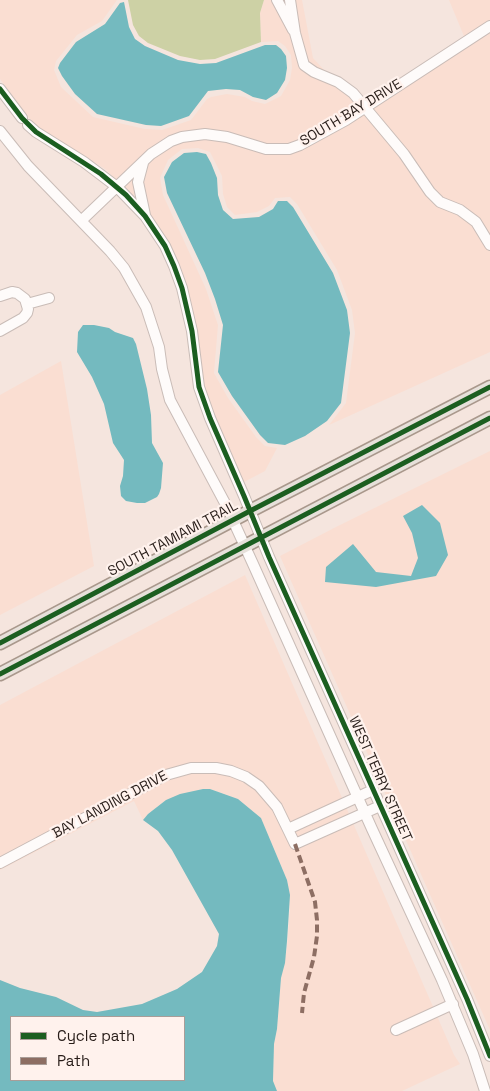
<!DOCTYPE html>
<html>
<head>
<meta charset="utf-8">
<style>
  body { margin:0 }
  #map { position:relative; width:490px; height:1091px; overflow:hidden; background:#f5e5de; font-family:"Space Grotesk",sans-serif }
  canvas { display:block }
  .legend { position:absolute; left:10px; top:1016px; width:175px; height:65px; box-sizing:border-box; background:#fff2ed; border:1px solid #a99d98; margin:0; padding:6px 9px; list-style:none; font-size:15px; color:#281d19 }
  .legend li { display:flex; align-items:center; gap:10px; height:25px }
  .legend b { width:25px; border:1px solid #a99d98 }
</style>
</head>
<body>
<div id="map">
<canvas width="490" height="1091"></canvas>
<ul class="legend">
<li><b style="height:6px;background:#1b5e20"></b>Cycle path</li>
<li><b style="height:6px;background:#8d6e63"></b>Path</li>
</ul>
</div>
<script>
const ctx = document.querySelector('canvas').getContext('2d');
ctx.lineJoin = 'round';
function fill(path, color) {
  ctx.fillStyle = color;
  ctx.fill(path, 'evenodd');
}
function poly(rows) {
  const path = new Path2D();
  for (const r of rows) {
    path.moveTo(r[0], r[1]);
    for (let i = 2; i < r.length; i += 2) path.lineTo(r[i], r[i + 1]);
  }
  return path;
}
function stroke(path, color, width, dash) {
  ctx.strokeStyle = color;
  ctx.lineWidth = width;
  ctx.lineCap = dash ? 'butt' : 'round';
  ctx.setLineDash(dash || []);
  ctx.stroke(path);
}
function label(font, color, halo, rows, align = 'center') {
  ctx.font = font + ' "Space Grotesk",sans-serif';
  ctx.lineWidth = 4.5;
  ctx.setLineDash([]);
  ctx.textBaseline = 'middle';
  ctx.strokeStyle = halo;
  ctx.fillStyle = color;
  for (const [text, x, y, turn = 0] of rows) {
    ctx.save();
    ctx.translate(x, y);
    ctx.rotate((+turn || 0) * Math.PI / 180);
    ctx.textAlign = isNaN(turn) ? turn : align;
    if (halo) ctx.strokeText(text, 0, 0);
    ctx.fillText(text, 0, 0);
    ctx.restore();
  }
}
const built = poly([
  [0,0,117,0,102,21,77,35,73,40,56,61,54,70,61,87,93,117,145,129,162,130,191,120,207,99,211,97,227,94,245,97,252,101,265,104,281,96,290,80,292,68,291,55,285,46,278,41,261,42,260,13,264,0,302,0,313,58,361,110,466,41,449,0,490,0,490,352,329,425,346,403,355,333,352,310,337,270,297,204,290,197,275,198,269,206,257,212,235,215,227,207,223,194,222,176,210,152,198,148,182,149,168,160,160,178,163,195,206,289,218,325,214,373,228,398,256,437,265,446,277,448,265,471,244,482,215,416,204,385,197,330,187,286,180,265,170,244,150,214,144,182,150,158,139,157,133,181,135,197,105,169,40,128,29,118,0,79],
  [61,361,94,566,0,615,0,395],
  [490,451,490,1030,280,556,336,527],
  [245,575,454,1055,460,1064,402,1091,277,1091,273,1082,274,1044,277,1029,281,978,287,948,290,910,288,888,287,880,261,818,238,799,210,789,202,789,166,800,148,814,143,820,134,801,0,870,0,705]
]);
const green = poly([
  [128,0,264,0,260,13,261,42,215,59,200,60,180,56,148,43,139,36,133,25]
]);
const water = poly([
  [124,2,129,27,135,39,145,46,178,60,200,64,216,63,265,45,276,45,281,49,286,56,287,68,285,80,277,93,266,100,253,97,240,90,226,89,208,91,189,116,161,126,146,125,97,114,75,94,62,76,58,68,60,63,76,42,105,24,120,3],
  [197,152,206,154,211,163,217,178,218,195,223,210,233,219,259,217,273,209,278,201,287,201,293,207,333,273,347,310,350,333,341,403,327,421,305,436,285,445,268,443,260,435,232,396,218,372,223,325,215,299,205,273,167,193,164,177,172,162,184,153],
  [83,325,94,325,109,328,115,332,133,338,136,344,147,389,151,415,152,443,163,463,161,488,159,494,157,497,145,503,137,503,126,501,121,496,120,486,123,476,124,460,113,443,104,404,92,377,77,352,78,332],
  [422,505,440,523,448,555,436,576,376,587,325,582,326,567,353,544,376,572,411,576,418,558,412,533,403,516],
  [203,789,210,789,238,799,261,818,287,880,290,895,287,941,285,963,281,978,277,1029,274,1044,273,1081,277,1091,0,1091,0,980,20,988,56,997,83,1010,97,1012,142,1004,177,989,202,972,217,946,219,934,172,850,158,831,143,820,148,814,166,800,180,794],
  [11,1017,184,1017,184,1080,11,1080]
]);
const minor = poly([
  [277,0,293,30],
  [290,0,295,33,304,65,314,72,338,82,353,93,404,154,430,192,440,202,460,210,476,222,490,245],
  [0,89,22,118],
  [28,125,36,132,84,162,117,187,145,216,165,246,174,266,182,288,192,331,199,387,210,418,244,496,269,557,467,999,490,1056],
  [0,131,28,166,110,251,124,268,146,307,159,347,162,369,170,400,226,505,253,564,372,829,442,980,473,1054,485,1091],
  [143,163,138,182,145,215],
  [81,221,151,154,171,141,182,137,205,134,227,137,266,149,289,149,300,145,346,120,490,26],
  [0,296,12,292,17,293,25,299,28,309,27,313,23,318,0,331],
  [27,304,49,298],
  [288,829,373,790],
  [0,863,166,775,191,768,216,768,231,771,246,777,259,786,277,807,295,844,380,806],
  [396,1030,453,1004]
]);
const major = poly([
  [0,643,250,511,490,387],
  [0,674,490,418]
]);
const quiet = poly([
  [295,844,315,902,317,920,317,936,314,957,304,993,302,1013]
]);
const cycleway = poly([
  [0,89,22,118,36,132,101,174,126,195,145,216,165,246,174,266,182,288,192,331,199,387,210,418,244,496,269,557,467,999,490,1056],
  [0,643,250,511,490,387],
  [0,674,490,418]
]);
const streetNames = [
  ["SOUTH BAY DRIVE",351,113,-31],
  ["SOUTH TAMIAMI TRAIL",173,539,-28],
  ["WEST TERRY STREET",380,779,66],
  ["BAY LANDING DRIVE",110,805,-28]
];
fill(built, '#faded2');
fill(green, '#cdd1a5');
fill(water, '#74babf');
stroke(minor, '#c9bcb7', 12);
stroke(major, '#a9988c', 15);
stroke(minor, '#fefbfa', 10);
stroke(major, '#e7e0da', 12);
stroke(quiet, '#8d6e63', 4, [8, 4]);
stroke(cycleway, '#1b5e20', 5);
label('14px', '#281d19', '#fff2ed', streetNames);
</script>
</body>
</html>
